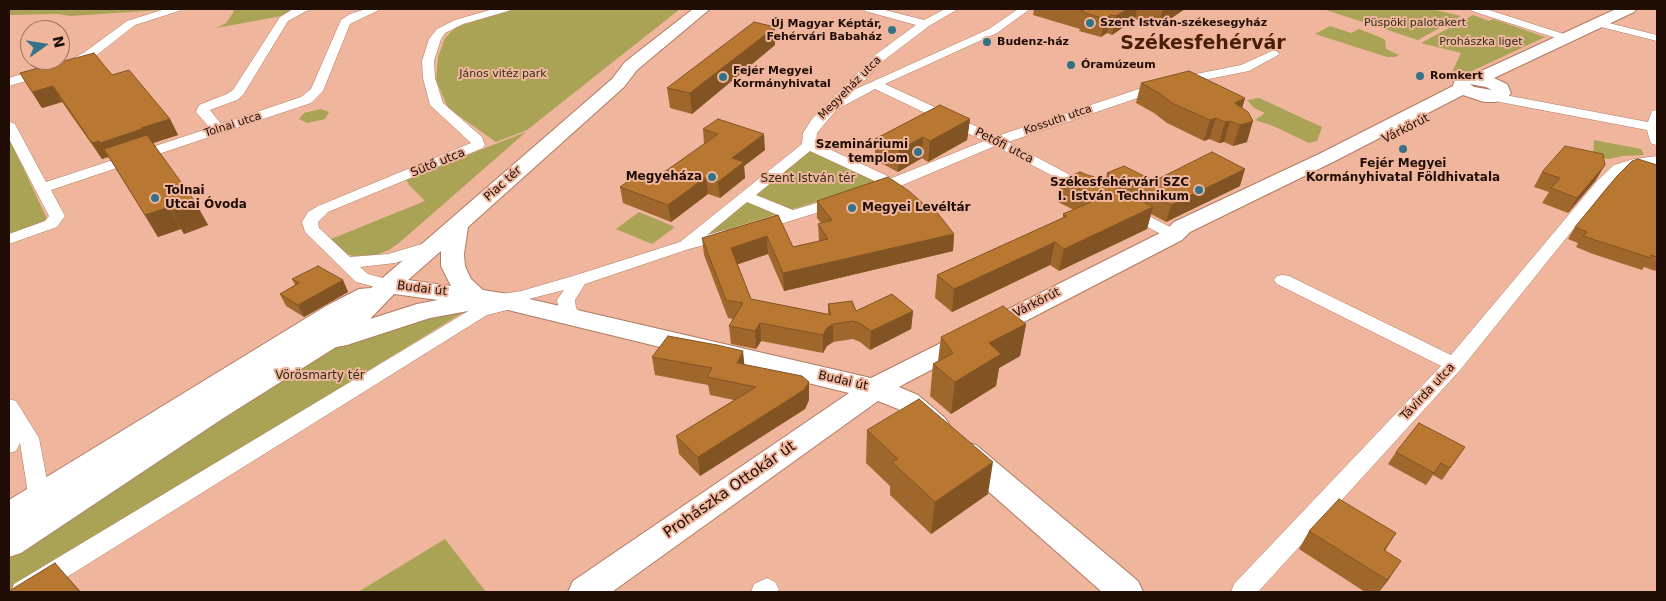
<!DOCTYPE html>
<html>
<head>
<meta charset="utf-8">
<style>
  body { margin:0 }
  #map { position:relative; width:1666px; height:601px; overflow:hidden; background:#efb59d; font-family:"DejaVu Sans",sans-serif }
  canvas { display:block }
  .frame { position:absolute; inset:0; border:10px solid #200d05; pointer-events:none }
  .north { position:absolute; left:20px; top:20px; width:50px; height:50px; box-sizing:border-box; background:#efb59d; border:1px solid #9c7260; border-radius:50%; rotate:77deg; font-size:14px; font-weight:700; line-height:20px; text-align:center; color:#200d05 }
  .north::after { content:''; display:block; margin:auto; width:18px; height:22px; background:#347288; clip-path:polygon(50% 0,100% 100%,50% 72%,0 100%) }
</style>
</head>
<body>
<div id="map">
<canvas width="1666" height="601"></canvas>
<div class="frame"></div>
<div class="north">N</div>
</div>
<script>
const ctx = document.querySelector('canvas').getContext('2d');
ctx.lineJoin = 'round';
function fill(path, color) {
  ctx.fillStyle = color;
  ctx.fill(path, 'evenodd');
}
function poly(rows) {
  const path = new Path2D();
  for (const r of rows) {
    path.moveTo(r[0], r[1]);
    for (let i = 2; i < r.length; i += 2) path.lineTo(r[i], r[i + 1]);
  }
  return path;
}
function stroke(path, color, width, dash) {
  ctx.strokeStyle = color;
  ctx.lineWidth = width;
  ctx.lineCap = dash ? 'butt' : 'round';
  ctx.setLineDash(dash || []);
  ctx.stroke(path);
}
function label(font, color, halo, rows, align = 'center') {
  ctx.font = font + ' "DejaVu Sans",sans-serif';
  ctx.lineWidth = 4;
  ctx.setLineDash([]);
  ctx.textBaseline = 'middle';
  ctx.strokeStyle = halo;
  ctx.fillStyle = color;
  for (const [text, x, y, turn = 0] of rows) {
    ctx.save();
    ctx.translate(x, y);
    ctx.rotate((+turn || 0) * Math.PI / 180);
    ctx.textAlign = isNaN(turn) ? turn : align;
    if (halo) ctx.strokeText(text, 0, 0);
    ctx.fillText(text, 0, 0);
    ctx.restore();
  }
}
const green = poly([
  [10,9,175,9,71,16,57,14,9,15],
  [230,9,305,9,287,15,216,28,226,23,233,13,234,10],
  [515,9,680,9,527,130,496,142,448,108,436,80,438,57,445,38,456,27],
  [1323,9,1431,9,1461,16,1418,40],
  [1473,15,1489,21,1493,19,1545,37,1470,72,1458,74,1452,72,1461,53,1421,43],
  [1330,26,1351,33,1359,29,1382,38,1385,40,1386,49,1399,55,1395,57,1387,57,1315,34],
  [1259,98,1322,127,1317,141,1309,143,1273,126,1255,120,1265,113,1254,108,1247,100],
  [321,109,329,112,325,119,307,123,299,119,304,113],
  [526,132,399,243,389,250,376,255,354,256,345,254,331,239,425,201,409,185,406,179],
  [9,138,48,221,9,235],
  [1594,140,1641,149,1644,155,1623,156,1609,159,1593,156],
  [806,147,880,182,703,237],
  [639,212,675,227,652,244,616,229],
  [462,310,462,313,36,575,9,590,9,554,309,358,331,347,414,319],
  [445,539,486,592,358,592]
]);
const street = poly([
  [165,9,180,9,179,11,135,25,93,58,82,64,9,86,9,78,74,58,85,52,127,21,165,9],
  [293,9,310,9,288,21,243,95,237,100,210,110,221,124,301,97,311,89,341,20,350,14,366,9,381,9,350,24,323,91,311,103,51,190,65,216,57,227,9,244,9,234,45,221,49,216,9,139,9,122,14,123,16,126,46,182,210,128,196,112,199,105,227,94,233,90,280,17,293,9],
  [493,9,509,9,508,11,463,24,445,33,441,39,434,61,435,78,443,103,482,137,485,145,483,148,328,212,318,222,319,228,350,257,388,254,432,241,438,243,440,246,438,249,395,263,360,267,368,274,394,281,397,285,394,289,388,290,356,282,305,232,302,222,308,212,318,206,471,143,430,105,423,78,422,61,429,39,437,29,455,20,493,9],
  [864,9,881,9,924,20,945,9,958,9,929,26,883,61,856,89,989,29,1018,9,1030,9,997,33,885,84,997,136,1166,80,1241,65,1274,50,1280,54,1249,71,1173,86,1008,142,1091,186,1093,189,1091,192,1086,193,995,146,898,187,875,195,870,193,867,190,870,187,879,183,810,151,756,195,793,210,840,196,845,198,848,201,845,204,758,231,752,229,750,226,752,223,778,215,747,202,707,235,725,230,731,232,733,235,731,238,689,249,585,284,575,300,576,308,584,317,581,321,575,323,569,321,559,310,557,300,564,290,517,302,515,308,487,315,43,592,11,592,14,584,475,307,489,303,487,300,490,296,521,291,573,276,680,242,802,144,803,133,812,119,875,55,916,25,865,11,864,9],
  [875,89,984,141,892,178,816,143,817,133,836,110,875,89],
  [1471,9,1486,9,1570,36,1572,38,1570,40,1562,40,1472,11,1471,9],
  [1597,20,1657,35,1657,41,1593,25,1591,23,1593,21,1597,20],
  [1489,92,1648,122,1652,111,1657,110,1657,145,1652,144,1650,141,1647,130,1484,99,1483,96,1484,93,1489,92],
  [1657,156,1657,164,1636,167,1624,171,1608,186,1461,369,1258,592,1231,592,1234,584,1441,366,1277,284,1274,280,1277,276,1283,275,1289,276,1451,355,1598,180,1614,165,1634,159,1657,156],
  [1129,206,1180,232,1182,235,1180,238,1168,238,1124,214,1121,211,1124,208,1129,206],
  [9,399,16,401,39,438,52,506,49,512,41,515,33,512,30,506,20,443,16,451,9,453,9,399],
  [767,578,775,582,779,589,777,592,751,592,754,584,767,578]
]);
const secondary = poly([
  [693,9,710,9,637,70,624,87,468,227,464,254,465,266,471,279,483,290,508,294,871,378,1166,230,1174,222,1319,154,1453,86,1456,76,1471,73,1475,74,1616,9,1636,9,1634,12,1494,78,1507,84,1511,93,1508,97,1495,102,1484,102,1463,95,1333,162,1190,232,1182,240,906,383,899,387,918,395,945,418,950,426,945,434,935,437,925,434,898,409,878,401,612,592,568,592,573,581,849,393,508,310,479,306,477,309,468,311,430,318,347,345,336,347,222,419,21,553,9,557,9,500,326,306,359,289,371,288,612,79,625,62,693,9],
  [1470,84,1486,87,1492,90,1474,87,1470,84],
  [441,251,441,266,451,286,408,280,441,251],
  [394,294,438,300,417,304,370,319,394,294],
  [965,442,976,445,1138,581,1143,592,1102,592,954,461,950,453,954,445,965,442]
]);
const wall = poly([
  [1034,9,1185,9,1158,27,1135,19,1112,35,1107,33,1101,37,1079,31,1080,29,1033,15],
  [775,45,692,114,670,108,667,88],
  [20,73,112,75,170,119,178,135,153,143,208,225,184,234,181,229,158,237,110,159,108,157,102,159,62,102,42,108],
  [1141,83,1245,98,1242,108,1247,142,1233,146,1224,142,1219,143,1209,139,1204,141,1167,123,1154,113,1136,103],
  [970,119,967,140,928,162,922,158,898,172,875,160,875,139],
  [703,129,765,150,744,166,745,178,720,198,708,194,671,222,623,203,620,187,653,180,704,144],
  [1657,165,1657,268,1655,271,1644,267,1642,270,1593,254,1576,247,1578,243,1568,239,1575,227],
  [1542,172,1596,180,1568,213,1542,203,1549,192,1534,187],
  [1107,173,1154,181,1240,186,1166,222,1151,214,1147,229,1059,271,1050,265,952,312,935,298,937,275,1063,218,1063,214,1074,210,1058,202,1062,180,1090,176,1105,182],
  [817,201,954,234,953,251,784,291,768,254,737,264,751,299,828,314,828,304,856,311,913,311,911,329,870,350,860,342,853,339,833,342,827,346,823,353,761,341,756,349,731,344,729,326,733,319,728,318,704,255,702,238,778,215,793,247,819,241,818,224,821,223,817,218],
  [292,279,343,280,348,292,304,317,286,306,280,294,295,285],
  [1026,324,1020,356,999,368,996,386,951,414,930,396,933,364,938,361,941,337],
  [652,357,745,365,809,400,805,409,700,476,679,454,676,436,734,400,710,395,708,385,655,375],
  [867,430,988,494,931,534,890,495,890,486,866,463],
  [1465,447,1442,480,1433,475,1426,485,1388,464,1396,452],
  [1309,531,1396,533,1385,551,1389,579,1379,592,1365,592,1299,549]
]);
const shadedWall = poly([
  [1127,9,1137,9,1135,19,1112,35,1116,16],
  [1163,9,1185,9,1158,27],
  [1111,15,1107,33,1101,37,1105,19],
  [775,27,775,45,692,114,690,93],
  [53,86,62,102,42,108,32,92],
  [1245,98,1239,118,1230,121,1224,142,1219,143,1225,122,1235,103],
  [1216,118,1209,139,1204,141,1210,120],
  [170,119,178,135,150,144,110,159,100,143,141,128],
  [970,119,967,140,928,162,930,141],
  [1253,121,1247,142,1233,146,1240,125],
  [764,134,765,150,744,166,745,178,720,198,718,182,732,158],
  [923,137,922,158,898,172,899,150],
  [99,141,108,157,102,159,92,143],
  [1605,165,1596,180,1568,213,1577,198],
  [1245,169,1240,186,1166,222,1171,205],
  [706,177,708,194,671,222,668,205],
  [196,203,208,225,184,234,172,211],
  [169,207,181,229,158,237,145,215],
  [1153,207,1147,229,1059,271,1064,249],
  [954,234,953,251,784,291,783,273],
  [767,236,768,254,733,266,731,248],
  [1055,242,1050,265,952,312,954,289],
  [343,280,348,292,304,317,298,305],
  [913,311,911,329,870,350,871,331],
  [760,323,761,341,756,349,755,331],
  [833,324,833,342,827,346,823,353,823,335,827,328],
  [1026,324,1020,356,999,368,996,386,951,414,955,382,989,343],
  [743,351,745,370,737,363],
  [809,382,809,400,805,409,700,476,698,457],
  [993,462,988,494,931,534,935,502],
  [1401,561,1389,579,1379,592,1387,580],
  [55,563,72,582,81,592,80,592]
]);
const building = poly([
  [1077,9,1127,9,1116,16,1111,15,1105,19,1083,12,1084,11,1077,9],
  [754,22,775,27,690,93,667,88,754,22],
  [94,53,112,75,129,70,170,119,141,128,142,129,100,143,99,141,92,143,53,86,32,92,20,73,94,53],
  [1189,71,1245,98,1235,103,1248,112,1253,121,1240,125,1230,121,1225,122,1216,118,1210,120,1172,103,1159,93,1141,83,1189,71],
  [940,105,970,119,930,141,923,137,899,150,875,139,940,105],
  [718,119,764,134,732,158,744,162,718,182,706,177,668,205,620,187,637,175,653,180,718,134,703,129,718,119],
  [147,135,196,203,172,211,169,207,145,215,104,149,147,135],
  [1565,146,1603,154,1605,165,1577,198,1551,188,1560,178,1542,172,1565,146],
  [1212,152,1245,169,1171,205,1107,173,1124,166,1154,181,1212,152],
  [1638,159,1657,165,1657,257,1651,255,1651,258,1601,242,1583,236,1587,232,1575,227,1617,176,1632,161,1638,159],
  [1080,172,1090,176,1092,176,1153,207,1064,249,1055,242,954,289,937,275,1067,216,1063,214,1091,202,1083,198,1090,194,1062,180,1080,172],
  [888,177,909,191,927,207,932,206,954,234,783,273,767,236,731,248,751,299,831,315,828,304,852,301,856,311,892,294,913,311,871,331,861,324,853,321,833,324,827,328,823,335,760,323,755,331,729,326,743,303,726,300,702,238,778,215,793,247,828,239,818,224,832,220,817,201,888,177],
  [318,266,343,280,298,305,280,294,299,283,292,279,318,266],
  [1003,306,1026,324,989,343,1001,354,955,382,933,364,953,353,941,337,1003,306],
  [668,336,717,345,743,351,737,363,802,376,809,382,804,390,698,457,676,436,756,387,707,377,712,368,652,357,668,336],
  [919,399,993,462,935,502,892,462,898,459,867,430,919,399],
  [1419,423,1465,447,1450,468,1441,463,1434,473,1396,452,1419,423],
  [1339,499,1396,533,1384,550,1401,561,1387,580,1309,531,1339,499],
  [55,563,80,592,9,592,9,591,55,563]
]);
const markers = [
  [1090,23,5,"#347288"],
  [892,30,5,"#347288"],
  [987,42,5,"#347288"],
  [1071,65,5,"#347288"],
  [1420,76,5,"#347288"],
  [723,77,5,"#347288"],
  [1403,149,5,"#347288"],
  [918,152,5,"#347288"],
  [712,177,5,"#347288"],
  [1199,190,5,"#347288"],
  [155,198,5,"#347288"],
  [852,208,5,"#347288"]
];
const farPoinames = [
  ["Szent István-székesegyház",1100,23],
  ["Új Magyar Képtár,",882,24,"right"],
  ["Fehérvári Babaház",882,37,"right"],
  ["Budenz-ház",997,42],
  ["Óramúzeum",1081,65],
  ["Fejér Megyei",733,71],
  ["Kormányhivatal",733,84],
  ["Romkert",1430,76]
];
const farParknames = [
  ["Püspöki palotakert",1415,23],
  ["Prohászka liget",1481,42],
  ["János vitéz park",503,74]
];
const farStreetnames = [
  ["Megyeház utca",850,88,-45],
  ["Kossuth utca",1058,120,-19],
  ["Tolnai utca",233,125,-18]
];
const streetNames = [
  ["Várkörút",1406,129,-27],
  ["Petőfi utca",1004,146,27],
  ["Sütő utca",438,163,-22],
  ["Piac tér",503,184,-42],
  ["Budai út",422,289,7],
  ["Várkörút",1037,303,-27],
  ["Budai út",843,381,13],
  ["Távirda utca",1428,392,-47]
];
const poiNames = [
  ["Szemináriumi",908,145],
  ["templom",908,159],
  ["Fejér Megyei",1403,164,"center"],
  ["Kormányhivatal Földhivatala",1403,178,"center"],
  ["Megyeháza",702,177],
  ["Székesfehérvári SZC",1189,183],
  ["I. István Technikum",1189,197],
  ["Tolnai",165,191,"left"],
  ["Utcai Óvoda",165,205,"left"],
  ["Megyei Levéltár",862,208,"left"]
];
const parkNames = [
  ["Szent István tér",808,179],
  ["Vörösmarty tér",320,376]
];
const nearStreetnames = [
  ["Prohászka Ottokár út",730,490,-35]
];
const farTownnames = [
  ["Székesfehérvár",1203,44]
];
fill(green, '#aaa355');
stroke(street, '#b07b63', 1);
stroke(secondary, '#b07b63', 2);
fill(street, '#fff');
fill(secondary, '#fff');
fill(wall, '#9f672b');
fill(shadedWall, '#825423');
fill(building, '#b97832');
stroke(building, '#825423', 1);
for (const [x, y, r, color] of markers) {
  const dot = new Path2D();
  dot.arc(x, y, r, 0, 2 * Math.PI);
  ctx.fillStyle = color;
  ctx.fill(dot);
  stroke(dot, '#efb59d', 2);
}
label('bold 11px', '#200d05', '#efb59d', farPoinames, 'left');
label('11px', '#302e19', '#efb59d', farParknames);
label('11px', '#200d05', '#efb59d', farStreetnames);
label('12px', '#200d05', '#efb59d', streetNames);
label('bold 12px', '#200d05', '#efb59d', poiNames, 'right');
label('12px', '#302e19', '#efb59d', parkNames);
label('15px', '#200d05', '#efb59d', nearStreetnames);
label('bold 19px', '#4a1d07', '#efb59d', farTownnames);
</script>
</body>
</html>
